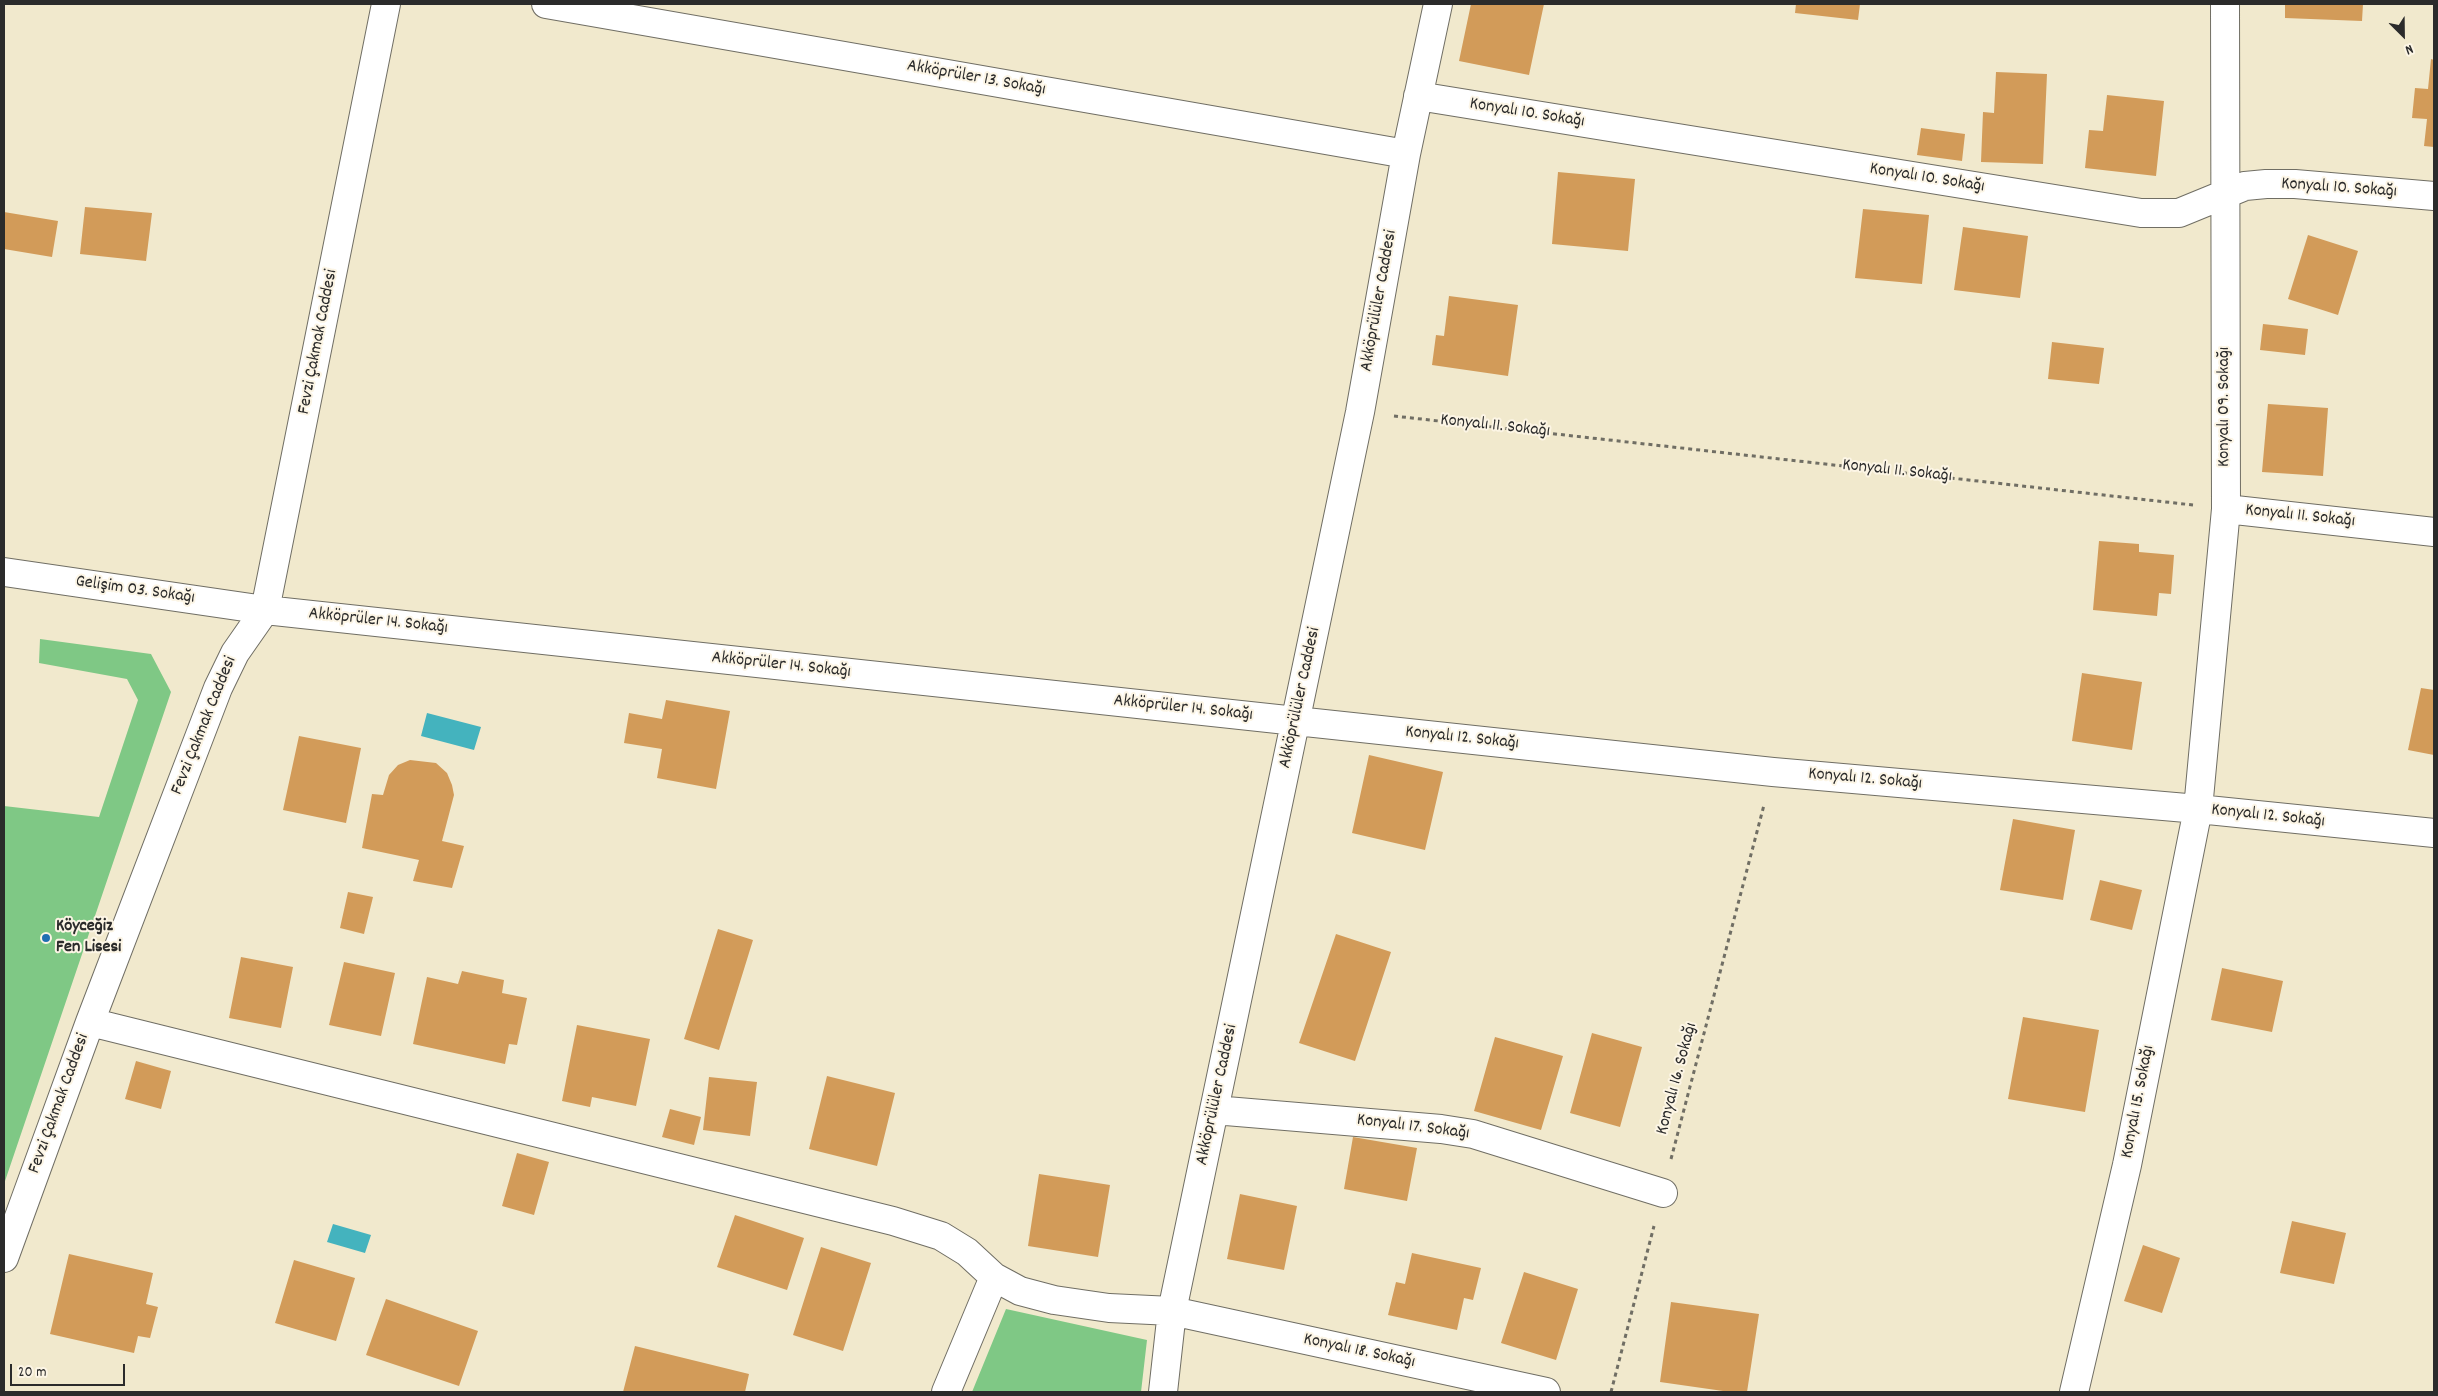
<!DOCTYPE html>
<html>
<head>
<meta charset="utf-8">
<style>
  body { margin:0 }
  #map { position:relative; width:2438px; height:1396px; overflow:hidden; background:#f1e9cd; font-family:Dekko,sans-serif }
  canvas { display:block }
  .frame { position:absolute; inset:0; border:5px solid #2b2b2b; pointer-events:none }
  .north { position:absolute; left:2378px; top:10px; width:50px; height:50px; -webkit-text-stroke:4px #fcf5e5; paint-order:stroke; rotate:157deg; font-size:14px; font-weight:700; line-height:20px; text-align:center; color:#2b2b2b }
  .north::after { content:''; display:block; margin:auto; width:18px; height:22px; background:#2b2b2b; clip-path:polygon(50% 0,100% 100%,50% 72%,0 100%) }
  .scale { position:absolute; left:10px; top:1364px; width:115px; height:22px; box-sizing:border-box; border:2px solid #2b2b2b; border-top:0; padding-left:6px; font-size:15px; line-height:18px; white-space:nowrap; color:#2b2b2b; -webkit-text-stroke:4px #fcf5e5; paint-order:stroke }
</style>
</head>
<body>
<div id="map">
<canvas width="2438" height="1396"></canvas>
<div class="frame"></div>
<div class="north">N</div>
<div class="scale">20 m</div>
</div>
<script>
const ctx = document.querySelector('canvas').getContext('2d');
ctx.lineJoin = 'round';
function fill(path, color) {
  ctx.fillStyle = color;
  ctx.fill(path, 'evenodd');
}
function poly(rows) {
  const path = new Path2D();
  for (const r of rows) {
    path.moveTo(r[0], r[1]);
    for (let i = 2; i < r.length; i += 2) path.lineTo(r[i], r[i + 1]);
  }
  return path;
}
function stroke(path, color, width, dash) {
  ctx.strokeStyle = color;
  ctx.lineWidth = width;
  ctx.lineCap = dash ? 'butt' : 'round';
  ctx.setLineDash(dash || []);
  ctx.stroke(path);
}
function label(font, color, halo, rows, align = 'center') {
  ctx.font = font + ' Dekko,sans-serif';
  ctx.lineWidth = 4;
  ctx.setLineDash([]);
  ctx.textBaseline = 'middle';
  ctx.strokeStyle = halo;
  ctx.fillStyle = color;
  for (const [text, x, y, turn = 0] of rows) {
    ctx.save();
    ctx.translate(x, y);
    ctx.rotate((+turn || 0) * Math.PI / 180);
    ctx.textAlign = isNaN(turn) ? turn : align;
    if (halo) ctx.strokeText(text, 0, 0);
    ctx.fillText(text, 0, 0);
    ctx.restore();
  }
}
const green = poly([
  [40,639,151,654,171,692,4,1184,4,806,99,817,138,700,127,679,39,663],
  [1006,1309,1147,1340,1141,1392,972,1392]
]);
const water = poly([
  [427,713,481,727,474,750,421,736],
  [333,1224,371,1235,365,1253,327,1242]
]);
const building = poly([
  [1471,4,1544,4,1529,75,1459,61],
  [1796,4,1860,4,1858,20,1795,13],
  [2285,4,2363,4,2362,21,2285,18],
  [2431,59,2434,60,2434,147,2424,146,2427,119,2412,118,2415,88,2428,89],
  [1996,72,2047,74,2043,164,1981,162,1983,112,1994,113],
  [2107,95,2164,101,2156,176,2085,168,2089,130,2103,131],
  [1921,128,1965,134,1962,161,1917,155],
  [1558,172,1635,179,1628,251,1552,244],
  [85,207,152,213,146,261,80,254],
  [1863,209,1929,215,1922,284,1855,278],
  [4,212,58,221,52,257,4,249],
  [1963,227,2028,236,2020,298,1954,290],
  [2308,235,2358,251,2338,315,2288,299],
  [1449,296,1518,305,1508,376,1432,365,1436,335,1444,336],
  [2263,324,2308,329,2305,355,2260,350],
  [2052,342,2104,348,2099,384,2048,379],
  [2268,404,2328,408,2323,476,2262,472],
  [2099,541,2139,544,2139,552,2174,555,2171,594,2159,593,2157,616,2093,610],
  [2082,673,2142,682,2132,750,2072,741],
  [2421,688,2434,690,2434,755,2408,750],
  [666,700,730,711,716,789,657,778,662,749,624,743,629,713,662,719],
  [299,736,361,748,346,823,283,810],
  [1369,755,1443,772,1425,850,1352,833],
  [410,760,436,763,447,773,452,785,454,795,442,841,464,846,452,888,413,881,419,860,362,848,372,794,383,795,389,775,398,765],
  [2013,819,2075,830,2063,900,2000,890],
  [2100,880,2142,890,2132,930,2090,920],
  [348,892,373,897,364,934,340,928],
  [718,929,753,940,719,1050,684,1039],
  [1336,934,1391,952,1355,1061,1299,1043],
  [241,957,293,967,281,1028,229,1018],
  [344,962,395,973,381,1036,329,1025],
  [2222,968,2283,981,2272,1032,2211,1020],
  [462,971,504,980,502,993,527,998,517,1045,509,1044,505,1064,413,1044,427,977,458,984],
  [2023,1017,2099,1030,2085,1112,2008,1099],
  [577,1025,650,1039,636,1106,592,1097,590,1107,562,1101],
  [1592,1033,1642,1047,1620,1127,1570,1113],
  [1495,1037,1563,1056,1541,1130,1474,1111],
  [136,1061,171,1071,161,1109,125,1099],
  [827,1076,895,1093,877,1166,809,1149],
  [709,1077,757,1082,750,1136,703,1130],
  [670,1109,701,1117,694,1145,662,1137],
  [1353,1137,1417,1148,1407,1201,1344,1189],
  [517,1153,549,1162,534,1215,502,1206],
  [1039,1174,1110,1185,1098,1257,1028,1246],
  [1240,1194,1297,1206,1284,1270,1227,1259],
  [735,1215,804,1238,787,1290,717,1267],
  [2292,1221,2346,1233,2334,1284,2280,1273],
  [2143,1245,2180,1258,2162,1313,2124,1301],
  [821,1247,871,1263,843,1351,793,1335],
  [1412,1253,1481,1268,1473,1300,1464,1298,1457,1330,1388,1315,1396,1282,1405,1284],
  [69,1254,153,1273,146,1304,158,1307,150,1338,138,1336,134,1353,50,1334],
  [294,1260,355,1278,336,1341,275,1323],
  [1524,1272,1578,1289,1556,1360,1501,1343],
  [386,1299,478,1331,459,1386,366,1355],
  [1671,1302,1759,1314,1747,1392,1730,1392,1660,1382],
  [635,1346,749,1374,745,1392,623,1392]
]);
const path = poly([
  [1394,416,2193,505],
  [1671,1159,1764,805],
  [1611,1392,1654,1226]
]);
const minor = poly([
  [546,4,1406,154],
  [1418,96,2141,213,2179,213,2245,186,2266,184,2295,184,2434,196],
  [2226,509,2434,532],
  [4,572,265,610,1296,721,1773,772,2198,809,2434,833],
  [90,1022,893,1221,941,1236,967,1252,994,1277,1020,1291,1054,1300,1109,1308,1172,1311,1546,1392],
  [1214,1110,1441,1129,1473,1134,1663,1193],
  [4,1258,90,1022,218,688,235,653,265,610,386,4],
  [946,1392,994,1277],
  [1163,1392,1172,1311,1360,412,1406,154,1438,4],
  [2074,1392,2127,1165,2198,809,2226,509,2225,4]
]);
const markers = [
  [46,938,5,"#1f6fb2"]
];
const streetNames = [
  ["Akköprüler 13. Sokağı",976,79,10],
  ["Konyalı 10. Sokağı",1527,114,9],
  ["Konyalı 10. Sokağı",1927,179,9],
  ["Konyalı 10. Sokağı",2339,189,4],
  ["Akköprülüler Caddesi",1380,301,-80],
  ["Fevzi Çakmak Caddesi",319,342,-79],
  ["Konyalı 09. Sokağı",2226,407,-90],
  ["Konyalı 11. Sokağı",1495,427,6],
  ["Konyalı 11. Sokağı",1897,472,6],
  ["Konyalı 11. Sokağı",2300,517,6],
  ["Gelişim 03. Sokağı",135,591,8],
  ["Akköprüler 14. Sokağı",378,622,6],
  ["Akköprüler 14. Sokağı",781,666,6],
  ["Akköprülüler Caddesi",1301,698,-78],
  ["Akköprüler 14. Sokağı",1183,709,6],
  ["Fevzi Çakmak Caddesi",205,726,-68],
  ["Konyalı 12. Sokağı",1462,739,6],
  ["Konyalı 12. Sokağı",1865,780,5],
  ["Konyalı 12. Sokağı",2268,817,6],
  ["Konyalı 16. Sokağı",1678,1079,-75],
  ["Akköprülüler Caddesi",1218,1095,-78],
  ["Konyalı 15. Sokağı",2139,1102,-79],
  ["Fevzi Çakmak Caddesi",60,1104,-70],
  ["Konyalı 17. Sokağı",1413,1128,7],
  ["Konyalı 18. Sokağı",1359,1352,12]
];
const poiNames = [
  ["Köyceğiz",56,928],
  ["Fen Lisesi",56,949]
];
fill(green, '#7fc885');
fill(water, '#44b3be');
fill(building, '#d29b59');
stroke(minor, '#706e64', 30);
stroke(path, '#706e64', 3, [4, 4]);
stroke(minor, '#fff', 28);
for (const [x, y, r, color] of markers) {
  const dot = new Path2D();
  dot.arc(x, y, r, 0, 2 * Math.PI);
  ctx.fillStyle = color;
  ctx.fill(dot);
  stroke(dot, '#fcf5e5', 2);
}
label('18px', '#2b2b2b', '#fcf5e5', streetNames);
label('bold 18px', '#2b2b2b', '#fcf5e5', poiNames, 'left');
</script>
</body>
</html>
